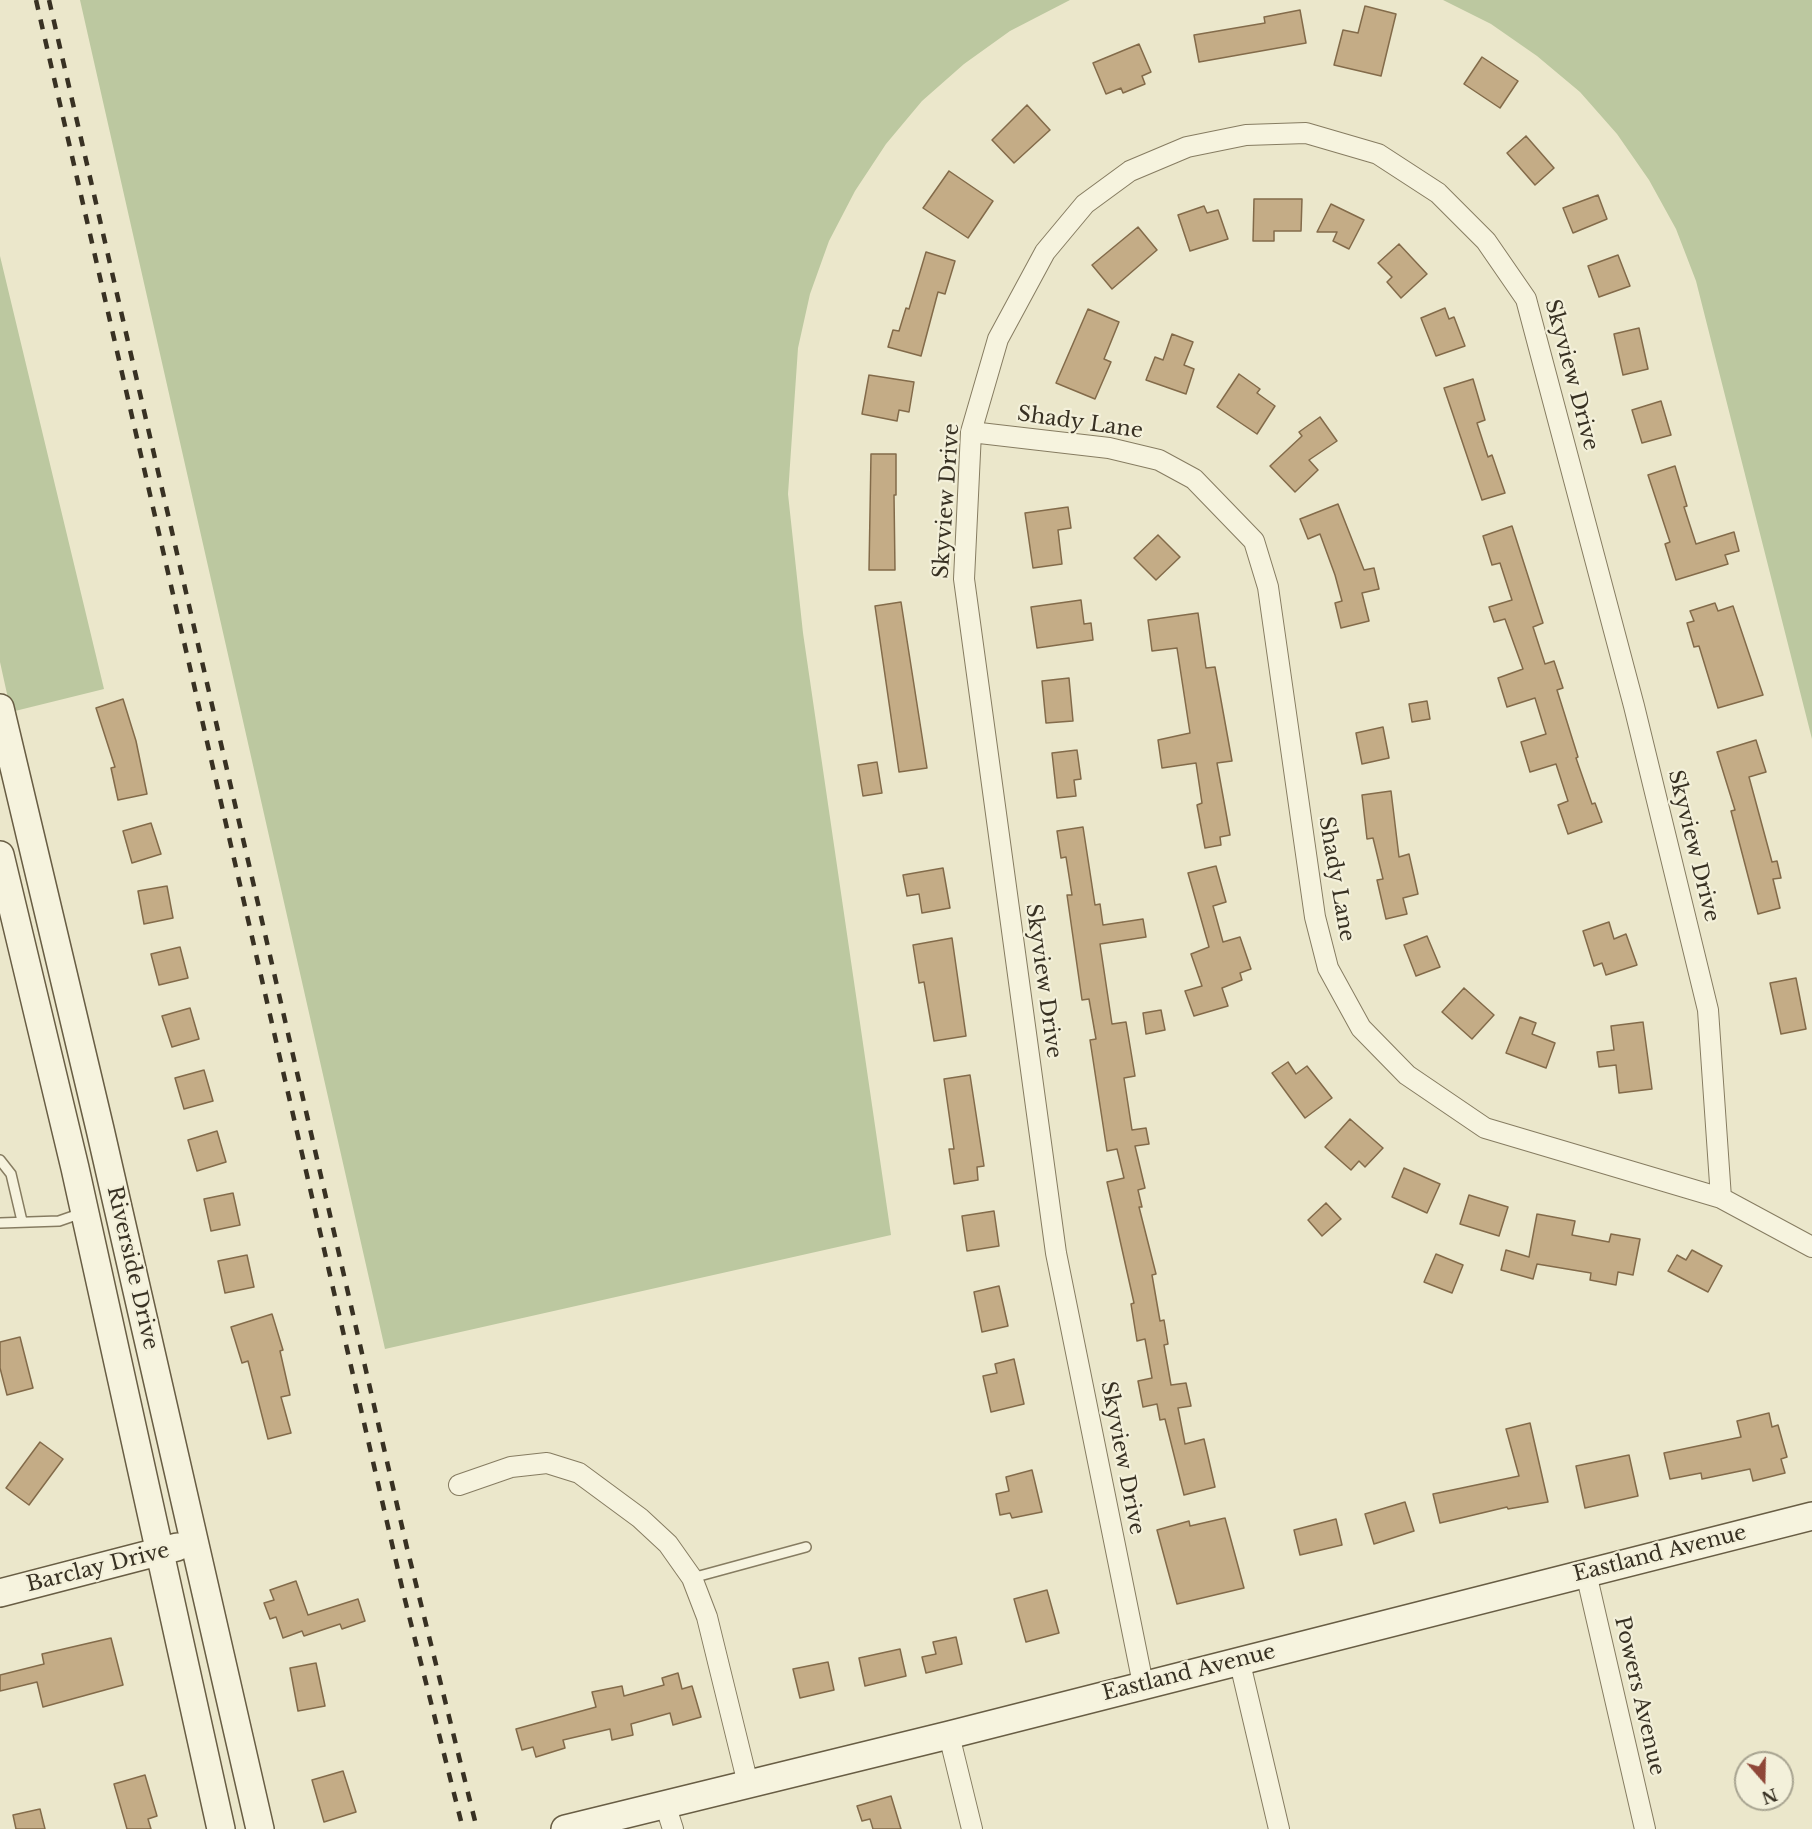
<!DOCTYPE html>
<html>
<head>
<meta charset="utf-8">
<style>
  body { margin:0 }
  #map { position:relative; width:1812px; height:1829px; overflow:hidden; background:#ebe7cb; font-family:"Libre Baskerville",serif }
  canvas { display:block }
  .north { position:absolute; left:1734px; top:1751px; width:60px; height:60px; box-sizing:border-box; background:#f3f0da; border:2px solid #a8a491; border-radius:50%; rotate:160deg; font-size:16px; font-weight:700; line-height:24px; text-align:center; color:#383123 }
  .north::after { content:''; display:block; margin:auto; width:21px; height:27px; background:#8f4738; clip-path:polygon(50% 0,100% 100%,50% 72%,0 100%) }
</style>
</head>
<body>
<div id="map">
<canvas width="1812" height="1829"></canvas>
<div class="north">N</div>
</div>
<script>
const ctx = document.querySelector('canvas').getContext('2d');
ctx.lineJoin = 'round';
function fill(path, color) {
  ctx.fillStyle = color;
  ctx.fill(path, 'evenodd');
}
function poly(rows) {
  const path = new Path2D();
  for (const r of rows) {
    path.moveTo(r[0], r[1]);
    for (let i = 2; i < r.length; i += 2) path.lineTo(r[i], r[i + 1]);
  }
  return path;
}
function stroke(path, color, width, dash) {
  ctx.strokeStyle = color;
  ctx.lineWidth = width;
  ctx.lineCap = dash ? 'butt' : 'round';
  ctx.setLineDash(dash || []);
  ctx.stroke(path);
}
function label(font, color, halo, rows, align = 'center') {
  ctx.font = font + ' "Libre Baskerville",serif';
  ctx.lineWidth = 4.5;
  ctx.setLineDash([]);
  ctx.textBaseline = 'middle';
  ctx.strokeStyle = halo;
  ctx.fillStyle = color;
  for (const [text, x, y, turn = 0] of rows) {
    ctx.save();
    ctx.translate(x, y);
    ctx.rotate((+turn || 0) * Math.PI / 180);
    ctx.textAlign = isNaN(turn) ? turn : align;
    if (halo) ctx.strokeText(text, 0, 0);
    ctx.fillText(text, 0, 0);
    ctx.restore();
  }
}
const green = poly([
  [80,0,1070,0,1010,31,964,64,922,101,886,144,855,191,829,241,810,294,798,348,788,494,803,633,891,1235,385,1349],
  [1443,0,1812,0,1812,739,1696,281,1676,229,1649,180,1617,134,1580,92,1537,56,1491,24],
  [0,256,104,689,11,712,0,662]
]);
const building = poly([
  [1365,6,1396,14,1381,76,1334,65,1343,30,1358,33,1365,6],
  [1300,10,1306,43,1199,62,1194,35,1265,23,1264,17,1300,10],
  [1139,44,1151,72,1142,76,1145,84,1123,93,1121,88,1106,94,1093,63,1139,44],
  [1482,57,1518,81,1500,108,1464,84,1482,57],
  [1027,105,1050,130,1014,163,992,140,1027,105],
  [1526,136,1554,168,1535,185,1507,153,1526,136],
  [949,171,993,201,968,238,923,208,949,171],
  [1598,195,1607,219,1573,233,1563,208,1598,195],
  [1254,199,1302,199,1301,231,1274,231,1274,241,1253,241,1254,199],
  [1331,204,1364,220,1349,249,1333,241,1337,232,1317,232,1331,204],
  [1204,206,1207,213,1218,210,1228,239,1190,251,1178,215,1204,206],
  [1138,227,1157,250,1112,289,1092,265,1138,227],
  [1399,244,1427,274,1401,298,1387,282,1392,277,1378,263,1399,244],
  [926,252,955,261,945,294,938,292,921,356,888,347,893,330,899,331,906,308,909,309,926,252],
  [1618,255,1630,286,1599,297,1588,266,1618,255],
  [1445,308,1449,319,1454,317,1465,346,1436,356,1421,318,1445,308],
  [1088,309,1119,322,1104,359,1111,362,1095,399,1056,383,1088,309],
  [1639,328,1648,369,1623,375,1614,334,1639,328],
  [1172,334,1193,342,1184,365,1194,369,1186,394,1146,380,1155,357,1163,360,1172,334],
  [1239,374,1260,389,1257,393,1275,406,1257,434,1217,407,1239,374],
  [869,375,914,382,909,412,899,410,897,421,862,414,869,375],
  [1473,379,1485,420,1477,423,1488,457,1492,455,1505,493,1482,500,1444,388,1473,379],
  [1661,401,1671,435,1642,443,1632,410,1661,401],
  [1320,417,1337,441,1309,460,1318,470,1295,492,1270,466,1302,436,1299,432,1320,417],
  [871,454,896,454,896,495,894,495,895,570,869,570,871,454],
  [1675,466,1687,506,1684,507,1696,544,1734,532,1739,551,1725,555,1728,564,1676,580,1665,544,1670,542,1648,475,1675,466],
  [1338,504,1364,570,1374,568,1379,589,1362,593,1369,621,1341,628,1335,603,1342,601,1335,575,1320,534,1308,539,1300,519,1338,504],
  [1068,507,1071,528,1058,530,1062,564,1033,568,1025,513,1068,507],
  [1512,526,1543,623,1533,627,1545,664,1554,661,1563,688,1557,690,1578,757,1576,758,1592,804,1595,803,1602,822,1568,834,1558,805,1568,801,1556,764,1530,772,1521,742,1546,734,1535,698,1507,707,1498,678,1523,669,1505,619,1494,622,1489,607,1512,600,1500,563,1492,565,1483,536,1512,526],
  [1158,535,1180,557,1156,580,1134,558,1158,535],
  [1081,600,1084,624,1091,623,1093,640,1037,648,1031,607,1081,600],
  [901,602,927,768,899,772,875,606,901,602],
  [1715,603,1718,611,1733,606,1763,695,1718,708,1699,646,1694,647,1687,623,1694,621,1690,611,1715,603],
  [1198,613,1206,668,1215,667,1232,761,1217,763,1230,835,1220,837,1221,845,1205,848,1197,805,1202,803,1196,763,1162,768,1158,740,1190,733,1177,648,1152,651,1148,620,1198,613],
  [1069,678,1073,721,1046,723,1042,681,1069,678],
  [123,699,136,741,147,794,118,800,111,768,115,767,96,708,123,699],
  [1427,701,1430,719,1412,722,1409,704,1427,701],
  [1383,727,1389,758,1362,764,1356,733,1383,727],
  [1756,740,1766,772,1749,777,1772,862,1777,861,1781,878,1773,879,1780,908,1758,914,1731,811,1735,810,1717,752,1756,740],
  [1077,750,1081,779,1074,780,1076,796,1057,798,1052,753,1077,750],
  [877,762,882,793,863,796,858,765,877,762],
  [1391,791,1399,857,1409,854,1418,894,1403,898,1407,914,1386,919,1377,880,1383,879,1373,838,1367,839,1362,795,1391,791],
  [151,823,161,854,132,863,123,831,151,823],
  [1083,827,1095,905,1100,904,1103,925,1143,919,1146,937,1100,944,1112,1024,1126,1022,1135,1076,1124,1078,1132,1130,1146,1128,1149,1144,1135,1146,1145,1188,1138,1190,1142,1207,1139,1207,1156,1274,1152,1275,1160,1321,1164,1320,1168,1344,1164,1345,1171,1385,1186,1383,1191,1406,1178,1408,1185,1444,1204,1439,1215,1487,1184,1495,1165,1419,1160,1420,1157,1404,1143,1407,1138,1381,1152,1378,1145,1339,1137,1341,1131,1304,1134,1303,1107,1182,1124,1178,1117,1149,1107,1151,1090,1040,1096,1039,1089,999,1082,1000,1067,895,1072,895,1066,857,1061,858,1057,831,1083,827],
  [1216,866,1226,902,1213,906,1223,942,1240,937,1251,969,1240,973,1242,980,1222,988,1228,1006,1194,1016,1185,991,1202,986,1191,954,1209,947,1188,873,1216,866],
  [943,868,950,908,922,913,919,894,907,896,903,875,943,868],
  [167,886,173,918,144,924,138,891,167,886],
  [1609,922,1614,939,1626,934,1637,965,1606,975,1602,963,1594,966,1583,931,1609,922],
  [1427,936,1440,967,1416,976,1404,945,1427,936],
  [952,938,966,1036,934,1041,924,982,919,983,913,945,952,938],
  [180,947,188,978,159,985,151,954,180,947],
  [1796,978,1806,1029,1781,1034,1770,983,1796,978],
  [1464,988,1494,1015,1472,1039,1442,1012,1464,988],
  [190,1008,199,1039,172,1047,162,1016,190,1008],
  [1161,1010,1165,1030,1146,1034,1143,1013,1161,1010],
  [1520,1017,1536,1023,1532,1034,1555,1043,1546,1068,1506,1053,1520,1017],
  [1643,1022,1652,1089,1619,1093,1616,1065,1599,1067,1597,1052,1614,1050,1611,1026,1643,1022],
  [1288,1062,1296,1074,1307,1066,1332,1098,1305,1118,1272,1073,1288,1062],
  [204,1070,213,1101,184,1109,175,1078,204,1070],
  [970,1075,984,1166,977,1167,978,1180,954,1184,949,1149,954,1149,944,1079,970,1075],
  [1350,1119,1383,1148,1365,1167,1359,1161,1351,1170,1325,1147,1350,1119],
  [217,1131,226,1162,197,1171,188,1140,217,1131],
  [1404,1168,1440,1184,1427,1213,1392,1197,1404,1168],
  [233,1193,240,1225,211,1231,204,1199,233,1193],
  [1469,1195,1508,1207,1499,1236,1460,1224,1469,1195],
  [1326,1203,1341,1219,1322,1236,1308,1220,1326,1203],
  [994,1211,999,1246,967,1251,962,1216,994,1211],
  [1537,1214,1575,1221,1572,1235,1609,1242,1611,1234,1640,1239,1633,1275,1618,1272,1616,1285,1590,1280,1591,1273,1537,1264,1533,1279,1501,1270,1506,1250,1529,1257,1537,1214],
  [1692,1250,1722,1266,1708,1292,1668,1271,1677,1255,1686,1260,1692,1250],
  [1436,1254,1463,1265,1452,1293,1424,1282,1436,1254],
  [247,1255,254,1287,225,1293,218,1261,247,1255],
  [999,1286,1008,1326,982,1332,974,1292,999,1286],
  [272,1314,283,1350,280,1351,290,1395,281,1397,291,1433,268,1439,248,1361,242,1363,231,1327,272,1314],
  [20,1337,33,1388,7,1395,0,1368,0,1342,20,1337],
  [1014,1359,1024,1404,991,1412,983,1376,997,1373,995,1364,1014,1359],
  [1769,1413,1772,1427,1778,1425,1787,1457,1781,1459,1785,1473,1753,1481,1750,1469,1702,1479,1701,1473,1670,1479,1664,1453,1741,1437,1737,1421,1769,1413],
  [1530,1423,1548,1502,1508,1509,1507,1507,1440,1523,1433,1494,1519,1476,1506,1429,1530,1423],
  [40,1442,63,1459,29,1505,6,1488,40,1442],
  [1629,1455,1638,1496,1585,1508,1576,1466,1629,1455],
  [1032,1470,1042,1512,1012,1518,1010,1513,1000,1515,996,1494,1009,1491,1006,1477,1032,1470],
  [1405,1502,1414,1531,1374,1544,1365,1514,1405,1502],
  [1225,1518,1244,1588,1177,1604,1157,1530,1189,1521,1190,1526,1225,1518],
  [1336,1519,1342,1545,1300,1555,1294,1530,1336,1519],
  [296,1581,308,1615,358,1599,365,1621,342,1629,340,1624,304,1636,302,1631,283,1638,276,1617,270,1619,264,1603,274,1600,270,1590,296,1581],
  [1047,1590,1059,1633,1026,1642,1014,1599,1047,1590],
  [956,1637,962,1664,926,1673,922,1657,936,1654,933,1642,956,1637],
  [111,1638,123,1685,43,1707,37,1682,0,1691,0,1675,44,1664,42,1654,111,1638],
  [900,1649,906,1676,865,1686,859,1658,900,1649],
  [828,1662,834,1690,800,1698,793,1669,828,1662],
  [316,1663,325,1706,298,1711,290,1668,316,1663],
  [678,1673,682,1689,692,1686,701,1717,673,1725,670,1713,631,1724,633,1735,612,1740,610,1729,563,1740,565,1748,536,1757,533,1747,522,1750,516,1729,596,1707,592,1692,622,1686,624,1696,664,1685,662,1678,678,1673],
  [343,1771,356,1812,324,1822,312,1780,343,1771],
  [145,1775,157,1816,148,1819,151,1829,127,1829,114,1784,145,1775],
  [891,1796,901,1829,873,1829,870,1819,862,1821,857,1806,891,1796],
  [40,1809,45,1829,16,1829,13,1815,40,1809]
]);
const lane = poly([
  [0,1160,11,1174,22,1221],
  [0,1223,59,1221,82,1213],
  [692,1578,806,1547]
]);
const street = poly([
  [971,432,1109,448,1159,460,1194,479,1254,541,1268,587,1315,917,1328,968,1361,1028,1407,1075,1485,1128,1721,1198,1812,1247],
  [459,1485,511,1467,547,1463,579,1473,640,1518,668,1544,692,1578,707,1617,748,1784],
  [1586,1573,1645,1829],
  [1239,1659,1279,1829],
  [1143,1684,1056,1253,964,579,971,432,998,339,1045,252,1085,204,1130,171,1187,147,1246,135,1306,133,1378,154,1438,193,1486,241,1526,299,1634,706,1708,1010,1721,1198],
  [949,1735,972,1829],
  [665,1804,673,1829]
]);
const secondary = poly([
  [0,708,100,1129,260,1829],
  [0,855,75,1168,221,1829],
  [0,1593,177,1547],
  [565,1829,949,1735,1812,1516]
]);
const rail = poly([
  [36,0,404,1596,463,1829],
  [49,0,407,1548,477,1829]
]);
const streetNames = [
  ["Skyview Drive",1571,375,75],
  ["Shady Lane",1080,423,8],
  ["Skyview Drive",947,501,-86],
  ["Skyview Drive",1693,846,76],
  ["Shady Lane",1336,879,80],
  ["Skyview Drive",1043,981,82],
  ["Riverside Drive",132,1268,77],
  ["Skyview Drive",1122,1458,79],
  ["Eastland Avenue",1660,1554,-14],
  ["Barclay Drive",98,1568,-14],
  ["Eastland Avenue",1189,1673,-14],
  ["Powers Avenue",1639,1696,77]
];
fill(green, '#bcc8a0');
fill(building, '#c4ac86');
stroke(building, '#836b4a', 1.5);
stroke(lane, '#867c61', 12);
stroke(street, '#867c61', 22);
stroke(secondary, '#685d44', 30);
stroke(lane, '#f6f3de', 9);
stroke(street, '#f6f3de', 20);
stroke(secondary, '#f6f3de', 27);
stroke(rail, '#383123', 4.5, [10, 10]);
label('21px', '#383123', '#f3f0da', streetNames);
</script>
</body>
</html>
